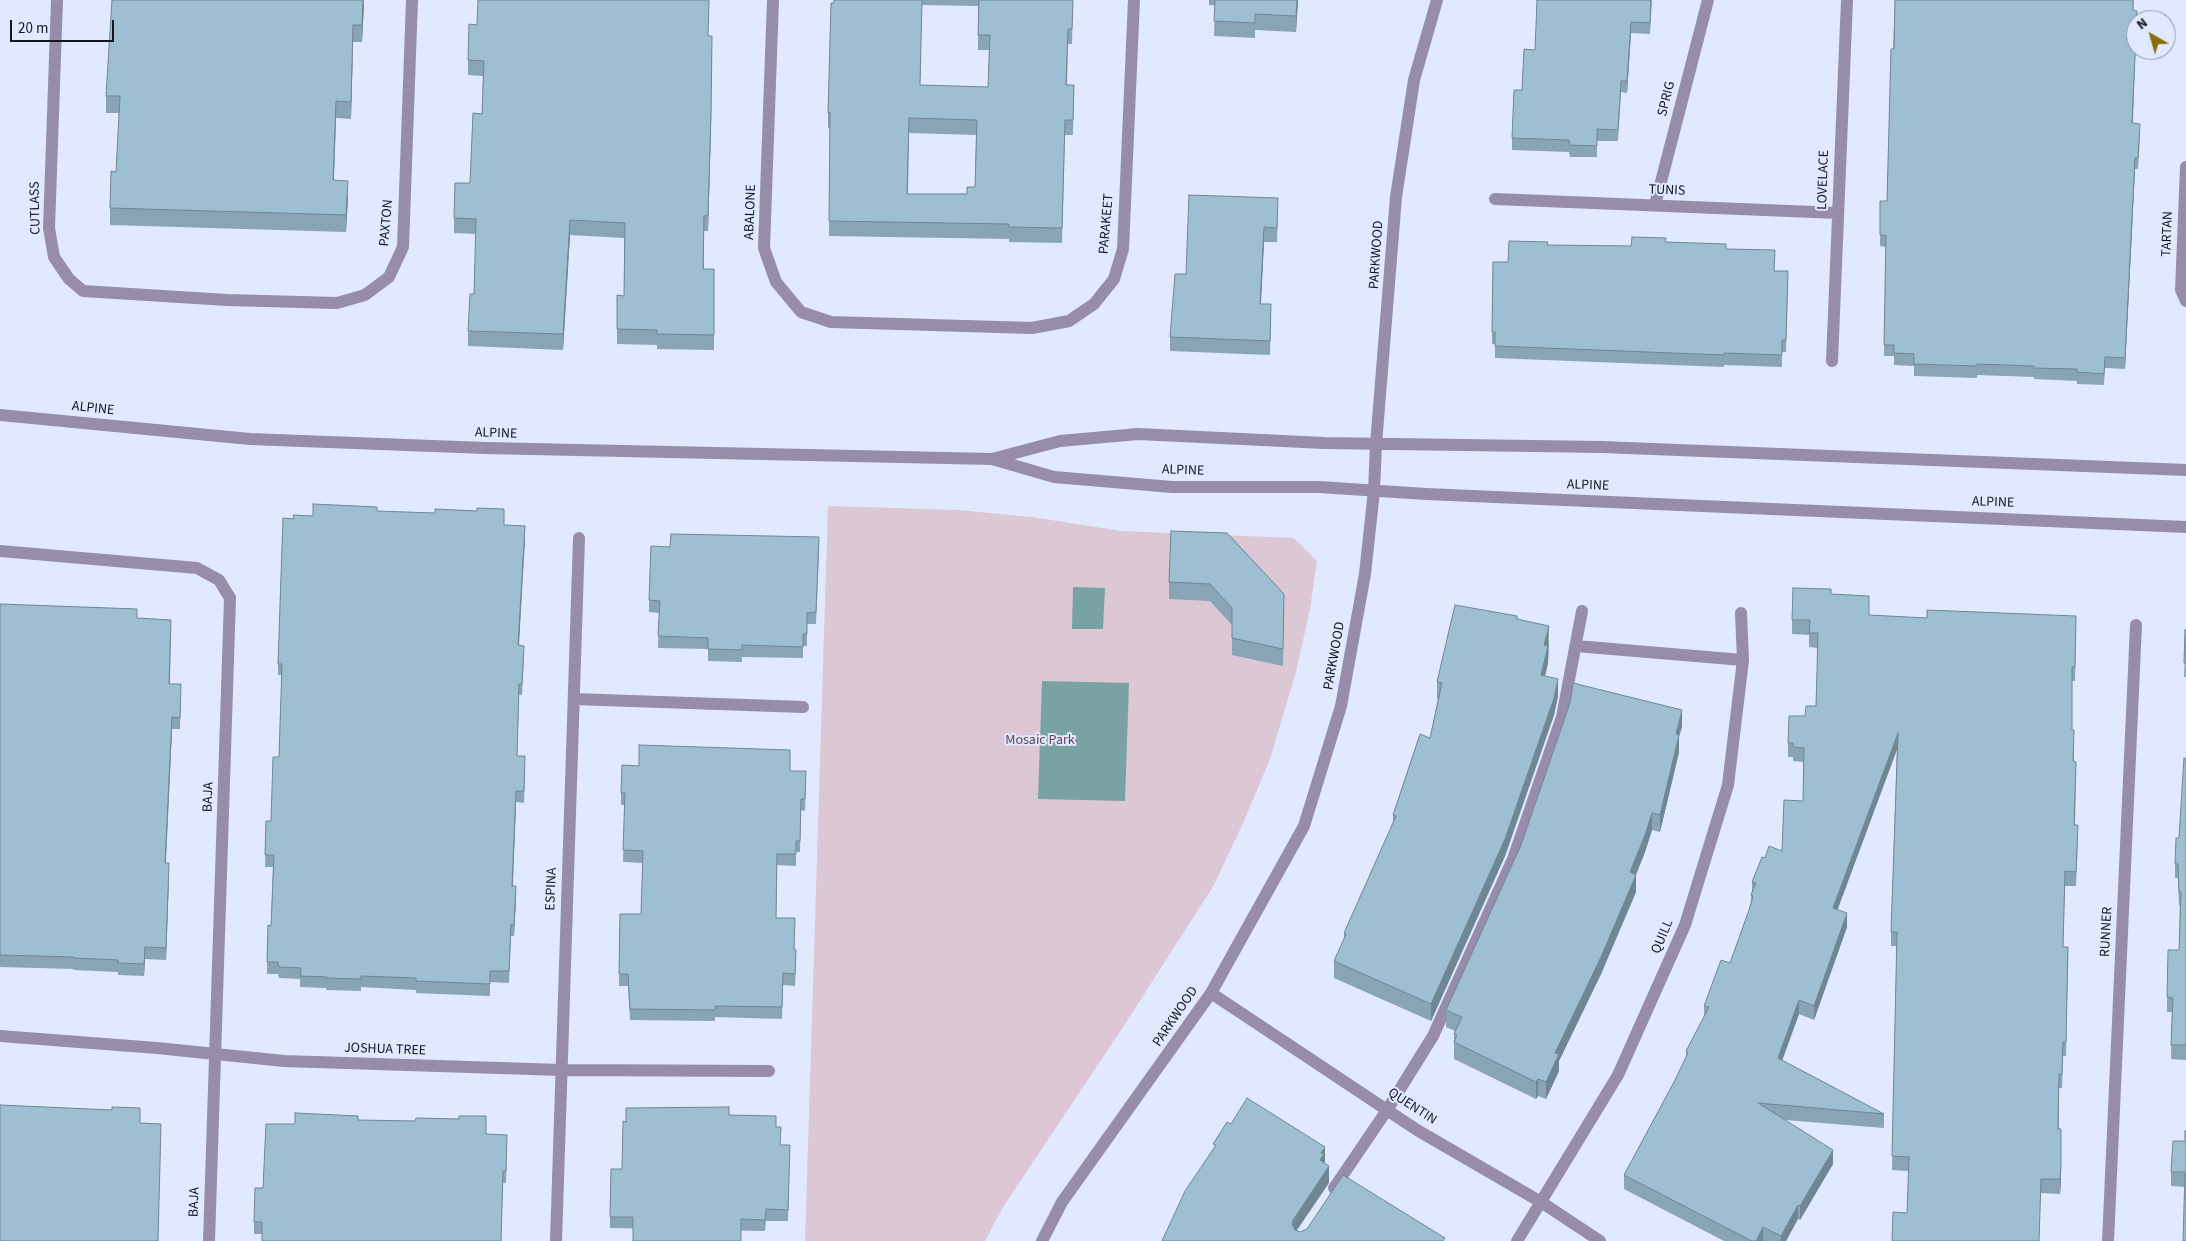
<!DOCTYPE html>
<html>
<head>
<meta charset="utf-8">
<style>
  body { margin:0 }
  #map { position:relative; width:2186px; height:1241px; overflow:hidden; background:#e0e9fe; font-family:"Source Sans 3",sans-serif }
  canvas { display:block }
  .north { position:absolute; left:2126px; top:10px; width:50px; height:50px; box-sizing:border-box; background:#e0e9fe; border:1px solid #8d95a6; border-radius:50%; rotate:322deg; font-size:14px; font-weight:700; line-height:20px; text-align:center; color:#111621 }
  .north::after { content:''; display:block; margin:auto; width:18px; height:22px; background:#856e0c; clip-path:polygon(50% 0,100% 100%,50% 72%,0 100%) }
  .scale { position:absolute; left:10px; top:20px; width:104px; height:22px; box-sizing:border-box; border:2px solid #111621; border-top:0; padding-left:6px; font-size:15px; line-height:18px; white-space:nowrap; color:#111621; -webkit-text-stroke:4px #e0e9fe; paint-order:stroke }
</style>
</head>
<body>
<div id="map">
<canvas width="2186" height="1241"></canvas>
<div class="north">N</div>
<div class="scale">20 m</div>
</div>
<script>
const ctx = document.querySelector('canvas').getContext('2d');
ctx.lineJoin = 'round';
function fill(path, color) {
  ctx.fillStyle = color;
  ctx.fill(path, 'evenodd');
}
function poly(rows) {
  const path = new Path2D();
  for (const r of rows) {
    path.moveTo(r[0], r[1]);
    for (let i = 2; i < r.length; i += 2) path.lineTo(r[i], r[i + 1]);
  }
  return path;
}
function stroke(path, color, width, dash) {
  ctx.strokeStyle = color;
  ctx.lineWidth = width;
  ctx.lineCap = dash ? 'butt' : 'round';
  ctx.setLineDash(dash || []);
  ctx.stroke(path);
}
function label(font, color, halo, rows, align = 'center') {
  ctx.font = font + ' "Source Sans 3",sans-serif';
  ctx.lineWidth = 4;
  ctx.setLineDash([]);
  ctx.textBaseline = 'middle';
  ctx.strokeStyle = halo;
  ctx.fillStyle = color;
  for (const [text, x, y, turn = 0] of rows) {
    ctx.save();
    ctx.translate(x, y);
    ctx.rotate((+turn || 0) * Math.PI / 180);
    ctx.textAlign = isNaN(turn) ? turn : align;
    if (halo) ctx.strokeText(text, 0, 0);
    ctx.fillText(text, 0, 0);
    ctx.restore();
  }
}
const green = poly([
  [828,506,958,510,1032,517,1121,531,1294,538,1317,561,1310,609,1296,672,1270,759,1244,821,1214,885,1125,1024,1003,1207,985,1241,805,1241]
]);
const water = poly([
  [1073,587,1105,588,1103,629,1072,629],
  [1042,681,1129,683,1125,801,1038,799]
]);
const minor = poly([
  [57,0,49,228,54,257,69,279,83,291,227,300,337,303,365,295,389,277,403,247,412,0],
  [773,0,764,248,776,282,801,312,831,322,1032,328,1069,321,1094,304,1114,279,1123,249,1134,0],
  [2186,167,2181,290,2186,301],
  [1495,199,1838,213],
  [1655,205,1708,0],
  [1832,361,1847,0],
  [0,415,250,439,485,448,992,459,1054,477,1172,487,1319,487,1426,494,2186,527],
  [992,459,1060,441,1138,434,1324,443,1602,447,2186,470],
  [0,551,197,568,219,580,230,598,209,1241],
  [1576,646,1743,660],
  [574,699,803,707],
  [1211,993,1417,1130,1541,1202,1600,1241],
  [0,1036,157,1048,284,1061,561,1070,769,1071],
  [1334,1188,1387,1110,1433,1036,1513,859,1562,717,1582,611],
  [556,1241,579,538],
  [1042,1241,1062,1202,1211,993,1304,826,1341,706,1365,574,1374,491,1376,444,1396,197,1414,80,1437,0],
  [1517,1241,1618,1075,1685,925,1728,785,1743,660,1741,613],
  [2108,1241,2136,625]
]);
const wall = poly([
  [364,0,362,42,353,42,351,119,336,118,334,180,348,198,346,232,110,225,110,208,116,172,119,113,106,113,106,96],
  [834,0,1073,0,1072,44,1068,44,1067,85,1074,85,1073,135,1065,135,1062,243,1009,242,1009,239,829,236,830,127,828,128,828,113],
  [922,5,978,6,978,50,989,50,988,87,920,85],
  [909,133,976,135,975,187,967,194,908,194],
  [1209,0,1298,0,1296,32,1255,30,1255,38,1214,36,1215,5,1209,5],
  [1652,0,1650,34,1631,33,1627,93,1621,92,1618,141,1597,141,1597,157,1570,157,1569,152,1512,150,1512,138,1522,90,1535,50],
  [1895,0,2134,0,2133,11,2137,20,2136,20,2133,123,2140,135,2138,169,2135,169,2125,369,2105,368,2104,385,2077,384,2077,381,2034,379,2034,377,1977,375,1977,378,1914,376,1914,366,1894,365,1894,356,1884,356,1886,247,1880,246,1880,201,1887,201],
  [477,25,708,36,711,128,708,231,704,231,704,269,714,269,714,350,657,349,657,345,617,344,617,295,624,296,624,238,570,235,563,350,468,346,468,331,474,294,476,234,454,233,454,218,470,183,482,114,483,76,468,75,468,60],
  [1278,213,1277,242,1264,242,1261,304,1271,319,1270,355,1170,351,1170,337,1186,274],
  [1665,242,1726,249,1775,271,1788,283,1786,352,1782,352,1782,367,1724,365,1724,367,1495,358,1495,344,1492,344,1493,262,1508,262,1547,245,1631,246],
  [377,511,504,525,525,538,519,646,524,657,522,695,519,695,517,756,525,768,524,803,516,802,513,886,516,897,514,936,511,936,509,983,490,982,490,996,416,993,416,990,361,987,361,991,326,990,326,988,300,987,300,979,279,978,278,974,267,974,267,962,271,926,273,867,265,867,266,821,271,821,279,757,282,675,278,675,278,664,293,519,313,516],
  [1227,533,1284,594,1283,666,1232,655,1232,625,1210,601,1169,599,1169,582],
  [819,549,816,624,807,624,807,646,803,646,803,658,742,657,742,662,708,661,708,649,658,648,659,613,649,612,649,600],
  [1831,594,1869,615,2076,630,2075,681,2072,681,2072,730,2074,744,2074,761,2076,776,2075,825,2078,839,2076,886,2065,886,2063,947,2068,947,2066,1056,2063,1056,2062,1088,2059,1088,2059,1129,2061,1181,2060,1194,2041,1193,1907,1213,1909,1171,1892,1170,1897,946,1891,946,1891,932,1897,748,1837,910,1847,927,1814,1020,1799,1014,1782,1060,1884,1114,1884,1128,1785,1120,1833,1164,1800,1220,1798,1219,1786,1241,1724,1241,1624,1189,1624,1175,1674,1082,1686,1058,1686,1051,1704,1017,1704,1006,1730,963,1749,910,1751,903,1751,895,1752,892,1752,882,1765,858,1782,851,1803,801,1803,762,1793,761,1793,757,1788,757,1788,743,1805,716,1816,706,1818,648,1809,647,1809,635,1792,634,1792,620],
  [0,604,137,618,171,631,170,684,181,696,180,729,172,729,166,863,169,874,166,960,145,959,144,976,118,975,118,972,74,970,74,969,0,967],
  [1517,619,1549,643,1548,663,1545,676,1558,696,1554,715,1505,856,1431,1021,1334,978,1334,961,1344,940,1344,933,1393,823,1393,815,1430,738,1438,699,1437,699,1437,682],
  [2186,630,2186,677,2184,677],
  [1682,727,1679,736,1679,752,1660,832,1652,830,1645,852,1636,875,1636,892,1601,974,1559,1061,1559,1071,1546,1099,1538,1096,1536,1099,1454,1059,1454,1034,1455,1031,1446,1027,1446,1010],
  [2186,759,2186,1060,2171,1059,2172,1012,2167,1012,2167,997,2179,950,2180,906,2179,906,2178,878,2175,878,2175,864,2179,838],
  [790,771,806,783,805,811,801,810,800,852,796,852,796,866,777,865,776,918,795,949,796,961,795,986,783,985,782,1019,715,1017,715,1021,630,1020,628,986,619,986,620,914,641,914,643,863,623,862,625,805,621,805,621,793],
  [729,1115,776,1127,780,1145,790,1145,788,1221,766,1221,765,1231,610,1228,610,1217,622,1169],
  [358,1120,486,1134,507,1146,506,1183,503,1183,501,1241,262,1241,262,1234,254,1234,254,1222,263,1188,295,1124],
  [2185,1141,2185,1187,2171,1186,2171,1172]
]);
const shadedWall = poly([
  [363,0,364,7,362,42,362,25],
  [1297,0,1298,0,1296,32,1296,16],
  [1631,22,1631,33,1627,93,1627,81],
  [353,25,353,42,351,119,351,102],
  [2136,26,2136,38,2132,135,2132,123],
  [712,36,711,128,708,231,708,215],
  [336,101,336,118,333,197,333,180],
  [2135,158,2135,169,2125,369,2125,358],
  [348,181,348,198,346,232,346,215],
  [570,220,570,235,563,350,563,334],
  [1264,227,1264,242,1260,318,1260,304],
  [525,526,525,538,518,657,518,645],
  [1549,626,1548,663,1541,692,1541,675,1544,645],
  [1558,679,1558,696,1554,715,1505,856,1431,1021,1431,1004],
  [1682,710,1682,727,1679,736,1679,752,1660,832,1660,815,1676,734],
  [172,717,172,729,165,874,165,863],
  [1898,733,1898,747,1833,922,1833,908],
  [516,791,516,802,512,897,512,886],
  [1652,813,1652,830,1645,852,1630,889,1630,872],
  [169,863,169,874,166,960,166,948],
  [1636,875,1636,892,1601,974,1559,1061,1559,1071,1546,1099,1546,1082,1555,1053],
  [516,886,516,897,514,936,514,925],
  [1847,913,1847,927,1814,1020,1814,1006],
  [145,947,145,959,144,976,144,964],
  [1799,1000,1799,1014,1778,1072,1778,1058],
  [1538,1079,1538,1096,1536,1099,1536,1082],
  [2061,1129,2061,1181,2060,1194,2060,1179],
  [1325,1147,1325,1164,1320,1160,1321,1153],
  [1833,1150,1833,1164,1800,1220,1800,1206],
  [1329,1166,1329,1183,1293,1236,1292,1224,1293,1220],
  [1798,1205,1798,1219,1786,1241,1781,1241,1781,1236],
  [1763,1227,1763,1241,1756,1241]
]);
const building = poly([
  [112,0,363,0,362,25,353,25,351,102,336,101,333,180,348,181,346,215,110,208,111,171,116,172,120,96,106,96,112,0],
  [478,0,709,0,708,36,712,36,711,113,708,215,704,216,703,269,714,269,714,335,657,334,657,330,617,329,617,295,624,296,625,223,570,220,563,334,468,331,470,294,474,294,476,219,454,218,455,183,470,183,473,113,482,114,484,61,468,60,469,24,477,25,478,0],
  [834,0,922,0,920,85,988,87,990,35,978,35,979,0,1073,0,1072,29,1068,29,1066,85,1074,85,1073,120,1065,120,1062,228,1009,227,1009,224,829,221,830,112,828,113,831,3,834,3,834,0],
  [909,118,977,120,975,187,967,187,967,194,907,194,909,118],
  [1215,0,1297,0,1296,16,1255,14,1255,23,1214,21,1215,0],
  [1537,0,1651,0,1650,23,1631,22,1627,81,1621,81,1618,130,1597,129,1597,146,1570,145,1569,140,1512,138,1514,90,1522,90,1524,49,1535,50,1537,0],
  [1895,0,2133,0,2133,10,2137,11,2132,123,2140,124,2138,158,2135,158,2125,358,2105,357,2104,374,2077,372,2077,369,2034,368,2034,366,1977,364,1977,366,1914,364,1914,354,1894,353,1894,345,1884,345,1886,235,1880,235,1880,201,1887,201,1891,49,1894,49,1895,0],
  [1189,195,1278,198,1277,228,1264,227,1260,304,1271,304,1270,341,1170,337,1175,274,1186,274,1189,195],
  [1632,237,1666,238,1665,242,1726,244,1726,249,1775,250,1774,271,1788,271,1786,340,1782,340,1782,355,1724,353,1724,355,1495,346,1495,332,1492,332,1493,262,1508,262,1509,241,1548,242,1547,245,1631,246,1632,237],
  [313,504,377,507,377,511,435,513,435,509,477,511,477,508,504,509,504,525,525,526,518,645,524,646,522,684,519,684,517,756,525,756,524,791,516,791,512,886,516,886,514,925,511,924,509,971,490,971,490,984,416,981,416,978,361,976,361,979,326,978,327,977,300,976,301,968,279,967,278,962,267,962,268,925,271,926,274,855,265,855,266,821,271,821,273,757,279,757,282,664,278,664,283,518,294,519,293,515,313,516,313,504],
  [1171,531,1227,533,1284,594,1283,649,1232,638,1232,608,1210,584,1169,582,1171,531],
  [671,534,819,537,816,612,807,613,807,634,803,634,803,647,742,645,742,650,708,649,708,638,658,636,660,601,649,600,651,546,670,547,671,534],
  [1793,588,1831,589,1831,594,1869,596,1869,615,1927,618,1927,610,2076,616,2075,667,2072,667,2072,730,2074,730,2073,761,2076,762,2074,825,2078,825,2076,872,2065,871,2063,947,2068,947,2066,1042,2063,1042,2062,1074,2059,1074,2058,1129,2061,1129,2061,1167,2060,1179,2041,1179,2039,1241,1892,1241,1893,1212,1907,1213,1909,1157,1892,1156,1897,932,1891,932,1898,733,1833,908,1847,913,1814,1006,1799,1000,1778,1058,1884,1114,1758,1103,1833,1150,1800,1206,1798,1205,1781,1236,1763,1227,1756,1241,1752,1241,1624,1175,1674,1082,1688,1053,1686,1051,1709,1007,1704,1006,1721,960,1730,963,1749,910,1753,896,1751,895,1756,883,1752,882,1762,857,1765,858,1769,846,1782,851,1784,800,1803,801,1804,748,1793,747,1793,743,1788,743,1789,716,1805,716,1806,706,1816,706,1818,633,1809,633,1810,620,1792,620,1793,588],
  [0,604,137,609,137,618,171,620,169,684,181,684,180,718,172,717,165,863,169,863,166,948,145,947,144,964,118,963,118,960,74,958,74,957,0,955,0,604],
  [1455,605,1517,616,1517,619,1549,626,1544,645,1548,646,1541,675,1558,679,1554,698,1505,839,1431,1004,1334,961,1346,934,1344,933,1396,816,1393,815,1420,734,1430,738,1442,683,1437,682,1455,605],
  [2185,630,2186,630,2186,663,2184,663,2185,630],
  [1573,683,1682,710,1676,734,1679,735,1660,815,1652,813,1645,835,1630,872,1636,875,1601,957,1555,1053,1559,1054,1546,1082,1538,1079,1536,1082,1454,1042,1457,1035,1454,1034,1462,1017,1446,1010,1521,845,1570,703,1573,683],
  [639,745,790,750,790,771,806,771,805,799,801,799,800,841,796,841,796,854,777,854,776,918,795,918,794,949,796,950,795,974,783,973,782,1007,715,1006,715,1010,630,1009,628,974,619,974,620,914,641,914,643,851,623,850,625,793,621,793,622,765,639,766,639,745],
  [2184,758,2186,759,2186,1045,2171,1045,2173,998,2167,997,2168,950,2179,950,2181,892,2179,892,2178,864,2175,864,2176,838,2179,838,2184,758],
  [1247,1098,1325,1147,1321,1153,1324,1154,1320,1160,1329,1166,1293,1220,1292,1224,1295,1230,1300,1232,1307,1229,1343,1175,1445,1238,1443,1241,1162,1241,1185,1191,1216,1145,1213,1144,1227,1122,1231,1124,1247,1098],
  [0,1105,112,1110,112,1107,140,1108,140,1123,161,1124,158,1241,0,1241,0,1105],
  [729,1107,729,1115,776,1116,776,1127,781,1127,780,1145,790,1145,788,1210,766,1209,765,1220,741,1219,741,1241,633,1241,633,1217,610,1217,611,1169,622,1169,623,1121,626,1122,626,1108,729,1107],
  [295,1113,358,1116,358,1120,415,1121,416,1118,459,1119,459,1116,486,1116,486,1134,507,1135,506,1171,503,1171,501,1241,262,1241,262,1222,254,1222,255,1188,263,1188,266,1124,295,1124,295,1113],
  [2185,1131,2186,1131,2186,1241,2183,1241,2185,1172,2171,1172,2173,1141,2185,1141,2185,1131]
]);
const streetNames = [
  ["SPRIG",1667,99,-76],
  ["LOVELACE",1824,180,-88],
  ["TUNIS",1667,191,2],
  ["CUTLASS",36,208,-91],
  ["ABALONE",751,212,-88],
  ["PAXTON",387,223,-85],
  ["PARAKEET",1107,224,-85],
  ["TARTAN",2168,234,-88],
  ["PARKWOOD",1377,255,-86],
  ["ALPINE",93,409,6],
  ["ALPINE",496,434,2],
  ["ALPINE",1183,471,2],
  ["ALPINE",1588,486,2],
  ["ALPINE",1993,503,2],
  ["PARKWOOD",1335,656,-80],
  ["BAJA",209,797,-88],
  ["ESPINA",552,889,-88],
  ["RUNNER",2107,932,-87],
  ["QUILL",1663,937,-67],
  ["PARKWOOD",1176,1017,-56],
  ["JOSHUA TREE",385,1050,2],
  ["QUENTIN",1412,1107,33],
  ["BAJA",195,1202,-88]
];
const parkNames = [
  ["Mosaic Park",1040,741]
];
fill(green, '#dcc7d5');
fill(water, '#79a2a3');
stroke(minor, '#988cab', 12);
fill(wall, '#88a4b5');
fill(shadedWall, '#6f8693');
fill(building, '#9ebfd2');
stroke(building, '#6f8693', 1);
label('14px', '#111621', '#e0e9fe', streetNames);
label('14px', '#673d5c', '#e0e9fe', parkNames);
</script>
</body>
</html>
